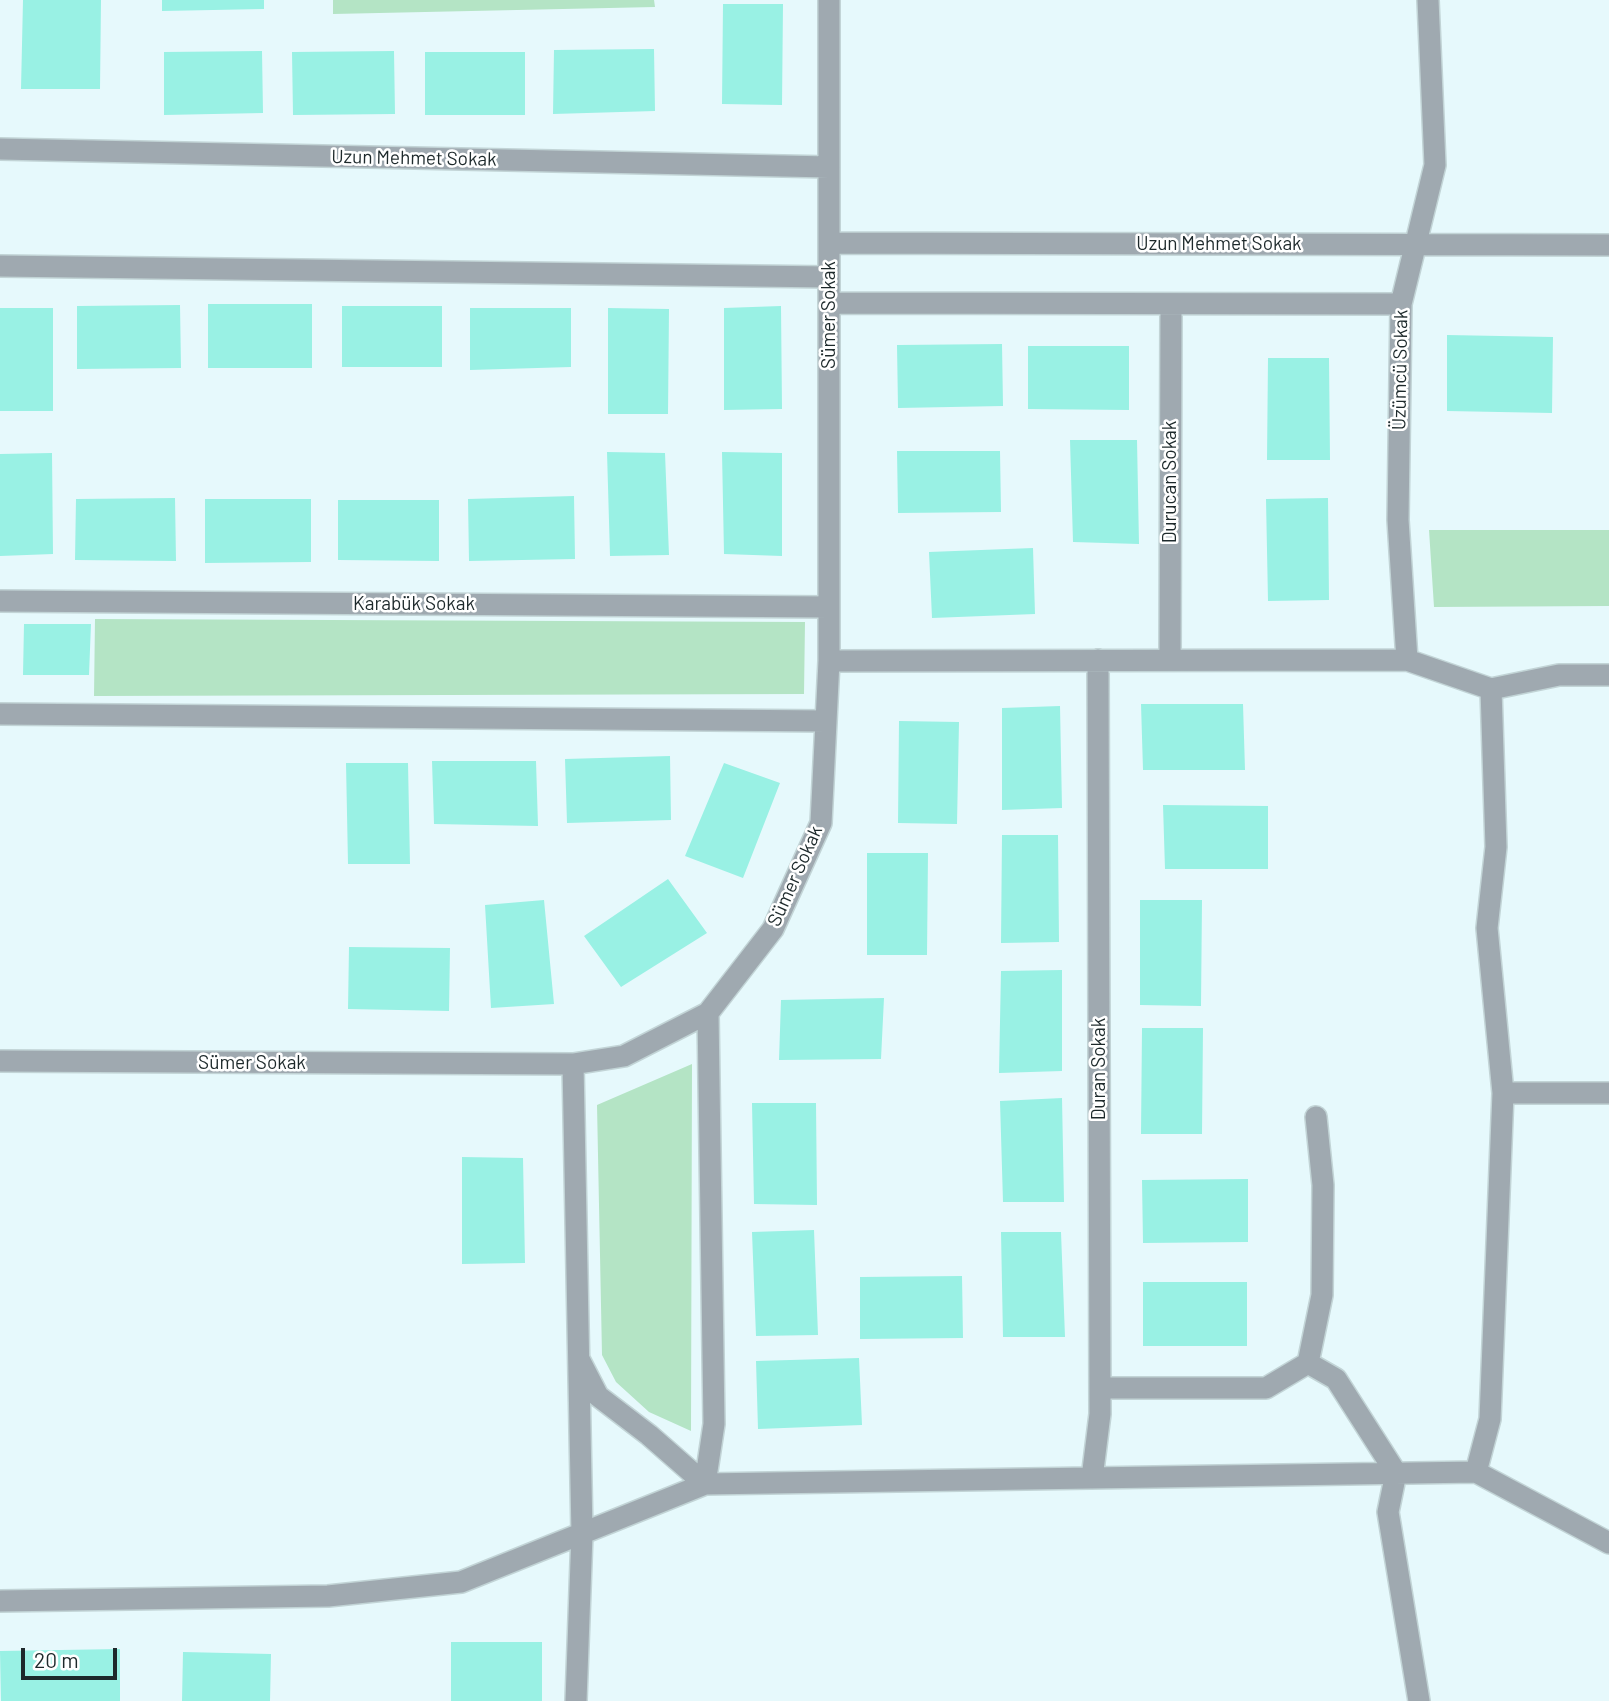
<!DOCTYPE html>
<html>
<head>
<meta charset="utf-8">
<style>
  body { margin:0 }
  #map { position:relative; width:1609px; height:1701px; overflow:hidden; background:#e6f9fc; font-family:Barlow,sans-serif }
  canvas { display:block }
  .scale { position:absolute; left:21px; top:1648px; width:96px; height:32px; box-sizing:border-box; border:4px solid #1d292b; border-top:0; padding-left:9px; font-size:21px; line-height:24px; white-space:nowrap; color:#1d292b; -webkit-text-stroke:5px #fff; paint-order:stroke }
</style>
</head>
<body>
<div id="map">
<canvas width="1609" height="1701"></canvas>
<div class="scale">20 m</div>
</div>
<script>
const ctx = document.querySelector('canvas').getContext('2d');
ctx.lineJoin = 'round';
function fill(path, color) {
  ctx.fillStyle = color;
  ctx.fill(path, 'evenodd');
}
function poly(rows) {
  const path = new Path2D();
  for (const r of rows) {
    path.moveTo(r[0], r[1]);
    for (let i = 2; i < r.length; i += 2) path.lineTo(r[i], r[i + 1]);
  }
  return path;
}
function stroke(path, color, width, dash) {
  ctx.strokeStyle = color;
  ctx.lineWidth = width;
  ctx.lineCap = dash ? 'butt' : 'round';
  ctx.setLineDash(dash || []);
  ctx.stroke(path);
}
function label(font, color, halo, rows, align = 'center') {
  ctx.font = font + ' Barlow,sans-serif';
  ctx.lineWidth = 5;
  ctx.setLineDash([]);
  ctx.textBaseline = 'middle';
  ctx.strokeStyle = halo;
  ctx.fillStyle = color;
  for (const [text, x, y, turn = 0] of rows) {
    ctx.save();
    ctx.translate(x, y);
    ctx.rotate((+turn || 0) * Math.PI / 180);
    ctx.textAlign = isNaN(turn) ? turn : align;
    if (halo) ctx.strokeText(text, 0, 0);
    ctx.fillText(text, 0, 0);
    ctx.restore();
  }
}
const green = poly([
  [333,0,654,0,655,7,333,14],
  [1429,530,1609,530,1609,606,1434,607],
  [95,619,805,622,804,694,94,696],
  [692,1064,691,1431,649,1412,616,1382,602,1355,597,1105]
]);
const building = poly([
  [23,0,101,0,100,89,21,89],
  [162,0,264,0,264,9,162,11],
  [723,4,783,4,782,105,722,104],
  [654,49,655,111,553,114,554,50],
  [262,51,263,113,164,115,164,52],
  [394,51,395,114,293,115,292,52],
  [425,52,525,52,525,115,425,115],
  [208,304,312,304,312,368,208,368],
  [180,305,181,368,77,369,77,306],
  [342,306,442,306,442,367,342,367],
  [781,306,782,409,724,410,724,308],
  [0,308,53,308,53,411,0,411],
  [470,308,571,308,571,367,470,370],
  [608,308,669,309,668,414,608,414],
  [1447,335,1553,337,1552,413,1447,411],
  [1002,344,1003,406,898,408,897,345],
  [1028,346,1129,346,1129,410,1028,409],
  [1268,358,1329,358,1330,460,1267,460],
  [1070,440,1137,440,1139,544,1073,542],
  [897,451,1000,451,1001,512,898,513],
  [607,452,665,453,669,555,610,556],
  [722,452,782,453,782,556,724,554],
  [52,453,53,554,0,556,0,454],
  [574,496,575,559,469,561,468,499],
  [175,498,176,561,75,560,76,499],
  [1328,498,1329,600,1268,601,1266,499],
  [205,499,311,499,311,562,205,563],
  [338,500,439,500,439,561,338,560],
  [1033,548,1035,614,932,618,929,552],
  [24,624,91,624,89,675,23,675],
  [1141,704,1243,704,1245,770,1143,770],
  [1060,706,1062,808,1002,810,1002,708],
  [899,721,959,722,957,824,898,823],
  [670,756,671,820,567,823,565,759],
  [432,761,536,761,538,826,434,824],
  [346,763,408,763,410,864,348,864],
  [724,763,780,783,743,878,685,856],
  [1163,805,1268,806,1268,869,1165,869],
  [1002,835,1058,835,1059,942,1001,943],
  [867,853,928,853,927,955,867,955],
  [668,879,707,933,621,987,584,936],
  [544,900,554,1004,491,1008,485,905],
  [1140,900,1202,900,1201,1006,1140,1005],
  [349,947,450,948,449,1011,348,1009],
  [1062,970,1062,1071,999,1073,1001,971],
  [884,998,881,1059,779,1060,781,1000],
  [1142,1028,1203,1028,1202,1134,1141,1134],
  [1062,1098,1064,1202,1003,1202,1000,1101],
  [752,1103,816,1103,817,1205,754,1204],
  [462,1157,523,1158,525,1263,462,1264],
  [1248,1179,1248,1242,1143,1243,1142,1180],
  [814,1230,818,1335,756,1336,752,1232],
  [1001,1232,1061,1232,1065,1337,1003,1337],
  [962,1276,963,1338,860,1339,860,1277],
  [1143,1282,1247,1282,1247,1346,1143,1346],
  [859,1358,862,1425,758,1429,756,1361],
  [451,1642,542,1642,542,1701,451,1701],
  [120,1649,120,1701,1,1701,0,1651],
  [183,1652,271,1654,270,1701,182,1701]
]);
const minor = poly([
  [0,149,829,167],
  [829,243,1609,245],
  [0,266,829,277],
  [829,303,1401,304],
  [0,601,829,607],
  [1170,660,1171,304],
  [1407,660,1398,520,1401,304,1435,165,1428,0],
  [829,661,1407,660,1491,689,1559,675,1609,675],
  [0,714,826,721],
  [0,1061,573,1064,624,1056,708,1013,773,929,821,823,829,661,829,0],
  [573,1064,582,1534,576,1701],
  [1503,1093,1609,1093],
  [579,1359,598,1396,649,1435,705,1484,714,1424,708,1013],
  [1308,1363,1336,1379,1396,1473,1388,1512,1419,1701],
  [1100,1388,1266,1388,1308,1363,1322,1295,1323,1185,1316,1117],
  [1476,1472,1490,1419,1503,1093,1487,928,1496,847,1491,689],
  [1092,1478,1100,1414,1098,660],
  [0,1601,328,1596,461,1582,705,1484,1476,1472,1609,1543]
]);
const streetNames = [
  ["Uzun Mehmet Sokak",414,158,1],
  ["Uzun Mehmet Sokak",1219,244],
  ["Sümer Sokak",829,315,-90],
  ["Üzümcü Sokak",1400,370,-89],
  ["Durucan Sokak",1170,482,-90],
  ["Karabük Sokak",414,604],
  ["Sümer Sokak",795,876,-66],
  ["Sümer Sokak",252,1063],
  ["Duran Sokak",1099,1069,-90]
];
fill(green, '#b4e4c5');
fill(building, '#99f1e4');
stroke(minor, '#c2d4d6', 24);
stroke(minor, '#9fa9b0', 21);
label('19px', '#1d292b', '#fff', streetNames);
</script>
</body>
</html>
